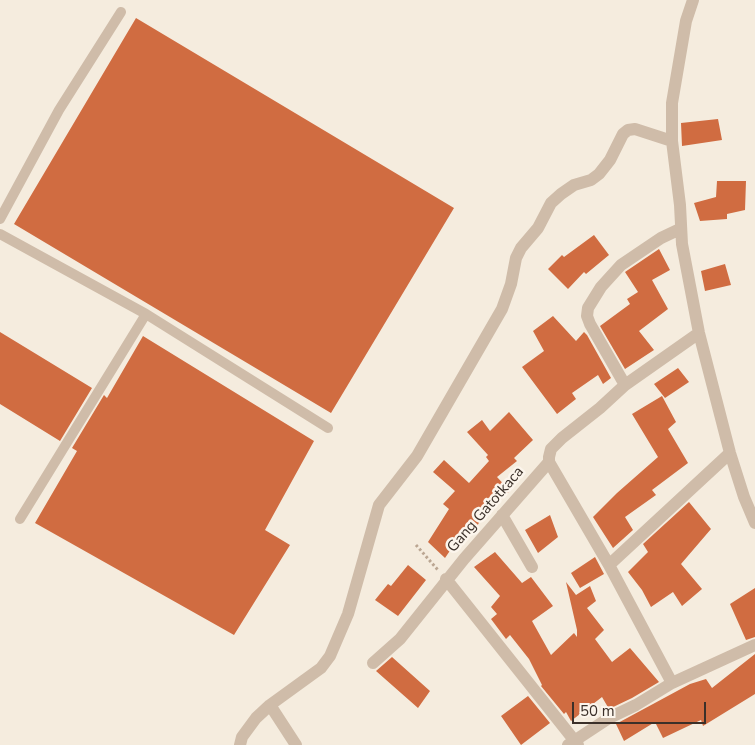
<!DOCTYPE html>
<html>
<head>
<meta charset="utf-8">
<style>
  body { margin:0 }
  #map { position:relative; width:755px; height:745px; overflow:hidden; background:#f5ecde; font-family:"Nunito Sans",sans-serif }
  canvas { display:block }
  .scale { position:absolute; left:572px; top:702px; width:134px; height:22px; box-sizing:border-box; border:2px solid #3b3029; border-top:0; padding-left:6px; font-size:15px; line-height:18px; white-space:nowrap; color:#3b3029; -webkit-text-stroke:4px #fcf5ec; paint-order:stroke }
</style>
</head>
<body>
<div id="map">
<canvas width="755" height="745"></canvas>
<div class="scale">50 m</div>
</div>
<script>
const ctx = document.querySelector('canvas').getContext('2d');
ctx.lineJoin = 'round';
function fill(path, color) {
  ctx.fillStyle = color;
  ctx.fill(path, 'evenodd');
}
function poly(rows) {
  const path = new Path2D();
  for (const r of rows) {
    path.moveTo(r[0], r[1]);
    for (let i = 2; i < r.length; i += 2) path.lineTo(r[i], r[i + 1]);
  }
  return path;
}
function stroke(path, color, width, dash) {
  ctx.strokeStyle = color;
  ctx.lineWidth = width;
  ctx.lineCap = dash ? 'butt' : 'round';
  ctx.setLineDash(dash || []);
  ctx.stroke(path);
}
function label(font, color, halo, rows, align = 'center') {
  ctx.font = font + ' "Nunito Sans",sans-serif';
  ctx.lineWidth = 5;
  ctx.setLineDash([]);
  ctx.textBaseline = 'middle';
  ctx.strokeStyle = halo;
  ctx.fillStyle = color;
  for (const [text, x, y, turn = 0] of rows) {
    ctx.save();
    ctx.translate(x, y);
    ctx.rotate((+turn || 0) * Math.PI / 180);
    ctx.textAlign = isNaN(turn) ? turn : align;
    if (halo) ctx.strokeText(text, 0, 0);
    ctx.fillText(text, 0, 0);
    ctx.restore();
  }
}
const building = poly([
  [136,18,454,208,331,413,14,224],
  [718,119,722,140,682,146,681,123],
  [717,181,746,181,745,210,727,214,727,219,700,221,694,203,716,197],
  [594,235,609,255,586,274,584,272,568,289,548,269,562,255,564,257],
  [659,249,670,270,652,280,668,309,639,331,654,350,625,369,600,326,630,304,627,299,638,292,625,272],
  [725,264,731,285,705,291,701,271],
  [553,316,576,341,584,332,587,335,611,378,603,384,598,375,572,393,576,399,557,414,522,367,544,351,533,331],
  [0,332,92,388,60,441,0,404],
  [143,336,314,441,265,530,290,545,234,635,35,523,77,451,72,448,104,395,107,398],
  [678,368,689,382,665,398,654,384],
  [662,396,676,422,668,429,688,463,652,490,656,495,625,517,633,530,613,548,593,517,617,493,658,457,632,414],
  [509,412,533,440,514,458,517,461,497,477,510,491,481,519,475,530,468,524,445,558,428,542,449,509,443,504,455,491,433,472,444,460,469,483,489,461,486,457,488,455,467,432,482,420,490,431],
  [689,502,711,529,681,564,702,589,682,606,673,592,651,607,642,590,628,572,648,552,643,544],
  [550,515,558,537,538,553,525,530],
  [495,552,522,583,531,577,553,606,532,621,551,655,574,633,577,637,577,630,566,582,576,595,590,586,596,601,587,608,604,630,595,639,612,662,630,648,659,682,632,698,609,709,602,697,571,721,566,712,564,714,541,686,542,685,529,659,510,635,506,639,491,619,497,614,491,607,500,596,474,567],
  [595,557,604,574,580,588,571,573],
  [408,565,426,580,398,616,375,600,388,584,391,586],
  [755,588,755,637,746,640,730,604],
  [755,654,755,694,703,726,701,720,663,738,655,722,624,741,616,724,690,684,706,679,712,688],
  [392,657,430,691,418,708,376,671],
  [528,696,550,723,521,745,501,716]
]);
const path = poly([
  [416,545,438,570]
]);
const lane = poly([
  [0,219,59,110,121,12],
  [0,234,146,314,328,428],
  [20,519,146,314]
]);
const street = poly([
  [693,0,686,21,672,103,672,141,680,205,682,244,699,333,730,453,744,497,755,523],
  [625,385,590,324,587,316,588,308,601,287,621,265,661,238,680,229],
  [502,515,532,567],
  [609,565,730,453],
  [446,579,578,745],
  [373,663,400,639,464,559,549,462],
  [672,683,609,565,549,462,549,457,551,449,562,438,600,408,625,385,699,333],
  [270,705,296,745],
  [240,745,242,737,256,718,270,705,321,668,330,656,348,614,379,505,417,456,502,309,511,284,516,258,521,248,538,228,551,203,561,194,574,185,591,180,599,174,610,160,623,134,628,130,635,129,672,141],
  [568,745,609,718,636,705,672,683,755,645]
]);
const streetNames = [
  ["Gang Gatotkaca",486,510,-49]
];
fill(building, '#d06c41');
stroke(path, '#bba692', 3, [2.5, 2.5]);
stroke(lane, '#cfbca9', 10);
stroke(street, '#cfbca9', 12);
label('15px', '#3b3029', '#fcf5ec', streetNames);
</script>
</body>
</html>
